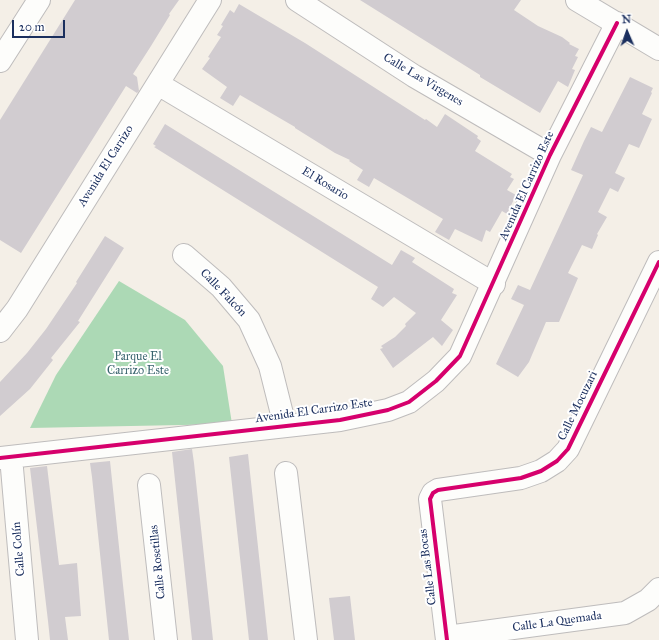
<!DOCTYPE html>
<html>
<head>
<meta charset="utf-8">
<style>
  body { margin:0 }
  #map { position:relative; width:659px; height:640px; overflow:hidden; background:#f4efe7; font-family:"IM FELL Great Primer",serif }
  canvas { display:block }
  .north { position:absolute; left:607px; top:12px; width:40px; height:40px; -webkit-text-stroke:3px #fff; paint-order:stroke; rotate:358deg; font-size:11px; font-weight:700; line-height:16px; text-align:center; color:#1b2f5e }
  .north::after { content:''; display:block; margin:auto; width:14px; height:18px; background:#1b2f5e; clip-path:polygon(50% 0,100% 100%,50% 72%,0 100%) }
  .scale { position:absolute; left:12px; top:20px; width:53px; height:18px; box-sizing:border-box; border:2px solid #1b2f5e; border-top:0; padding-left:5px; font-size:12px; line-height:14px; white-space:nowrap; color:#1b2f5e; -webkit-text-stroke:3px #fff; paint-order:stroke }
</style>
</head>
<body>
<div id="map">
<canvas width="659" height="640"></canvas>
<div class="north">N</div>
<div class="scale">20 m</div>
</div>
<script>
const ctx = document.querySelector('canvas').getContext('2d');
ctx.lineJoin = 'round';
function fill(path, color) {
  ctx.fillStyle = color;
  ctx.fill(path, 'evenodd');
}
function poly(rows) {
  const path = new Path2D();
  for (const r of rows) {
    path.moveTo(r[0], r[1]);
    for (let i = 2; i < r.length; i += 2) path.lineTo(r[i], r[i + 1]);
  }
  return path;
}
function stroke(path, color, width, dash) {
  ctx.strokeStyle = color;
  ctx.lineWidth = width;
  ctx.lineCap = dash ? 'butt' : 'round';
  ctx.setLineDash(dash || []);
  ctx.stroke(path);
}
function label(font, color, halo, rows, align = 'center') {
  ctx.font = font + ' "IM FELL Great Primer",serif';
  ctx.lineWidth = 4;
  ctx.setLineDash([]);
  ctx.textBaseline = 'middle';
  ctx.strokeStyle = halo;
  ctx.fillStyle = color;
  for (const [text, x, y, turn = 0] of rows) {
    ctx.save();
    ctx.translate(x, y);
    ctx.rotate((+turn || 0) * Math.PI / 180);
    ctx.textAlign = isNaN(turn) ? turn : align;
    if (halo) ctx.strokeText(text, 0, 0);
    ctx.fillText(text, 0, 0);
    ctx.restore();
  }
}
const green = poly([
  [119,281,185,320,223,366,232,424,30,428,56,375]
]);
const building = poly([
  [75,0,179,0,169,14,170,15,151,46,133,74,137,77,139,91,137,93,126,86,21,253,0,240,0,120],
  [360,0,521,0,514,10,538,26,562,37,570,43,569,44,579,49,575,56,578,57,572,69,575,70,568,87,558,81,540,113,480,77,480,75],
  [239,4,305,43,425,120,426,119,437,127,445,114,478,136,477,138,481,141,475,151,512,174,510,177,514,179,507,190,516,195,507,214,502,211,490,232,486,230,482,242,455,229,449,240,435,232,443,219,374,178,369,187,357,180,363,170,349,161,350,160,335,153,295,128,295,127,240,95,233,106,220,98,227,87,202,69,210,58,208,57,221,37,217,35,223,26,221,25,230,10,234,13],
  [630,77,653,88,651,92,652,93,642,114,652,119,639,148,629,144,615,173,625,178,618,192,610,188,598,212,607,217,597,234,598,235,592,249,582,245,568,273,578,278,559,322,546,322,529,362,518,377,496,364,524,305,511,299,518,285,530,290,583,175,571,170,584,141,591,127,602,132],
  [165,124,392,265,401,250,415,258,412,262,454,289,452,293,457,295,441,320,453,330,442,346,433,337,393,368,380,349,383,348,381,346,395,337,406,326,405,324,416,313,394,297,383,307,371,299,378,287,154,147,156,146,153,144],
  [105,236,124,248,78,321,80,322,51,358,53,360,30,389,0,416,0,382,27,353,46,329,77,283,76,282],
  [192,449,194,463,213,640,192,640,172,452],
  [248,454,262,584,268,640,249,640,229,457],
  [110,461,123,585,129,640,109,640,92,477,90,463],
  [47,466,59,565,77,563,81,616,65,617,68,640,50,640,48,621,30,468],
  [350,596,355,640,334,640,329,598]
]);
const minor = poly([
  [297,0,414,76,550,155],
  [577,0,659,49],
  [0,61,39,0],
  [158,84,494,284],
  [184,255,221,287,249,320,270,366,285,426],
  [0,331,17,309,210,0],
  [11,457,27,640],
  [0,458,340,420,388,410,409,402,436,381,460,356,550,155,617,23],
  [286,473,306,640],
  [149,485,166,640],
  [447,637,625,613,648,600,659,589],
  [447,640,430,499,433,493,438,490,521,478,541,471,557,461,568,449,659,262]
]);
const cycleway = poly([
  [0,458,340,420,388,410,409,402,436,381,460,356,550,155,617,23],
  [447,640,430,499,433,493,438,490,521,478,541,471,557,461,568,449,659,262]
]);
const streetNames = [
  ["Calle Las Virgenes",423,80,31],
  ["Avenida El Carrizo",106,166,-58],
  ["El Rosario",325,184,31],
  ["Avenida El Carrizo Este",527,186,-66],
  ["Calle Falcón",223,293,46],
  ["Calle Mocuzari",578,406,-64],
  ["Avenida El Carrizo Este",314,411,-8],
  ["Calle Colín",19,549,-95],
  ["Calle Rosetillas",158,562,-96],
  ["Calle Las Bocas",428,567,-97],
  ["Calle La Quemada",557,622,-8]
];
const parkNames = [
  ["Parque El",138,357],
  ["Carrizo Este",138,371]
];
fill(green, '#acd9b5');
fill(building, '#d1ccd0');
stroke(minor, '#bebcbc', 24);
stroke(minor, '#fdfdfb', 22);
stroke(cycleway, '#d6006c', 4);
label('12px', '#1b2f5e', '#fff', streetNames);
label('12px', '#39646e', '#fff', parkNames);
</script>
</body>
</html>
